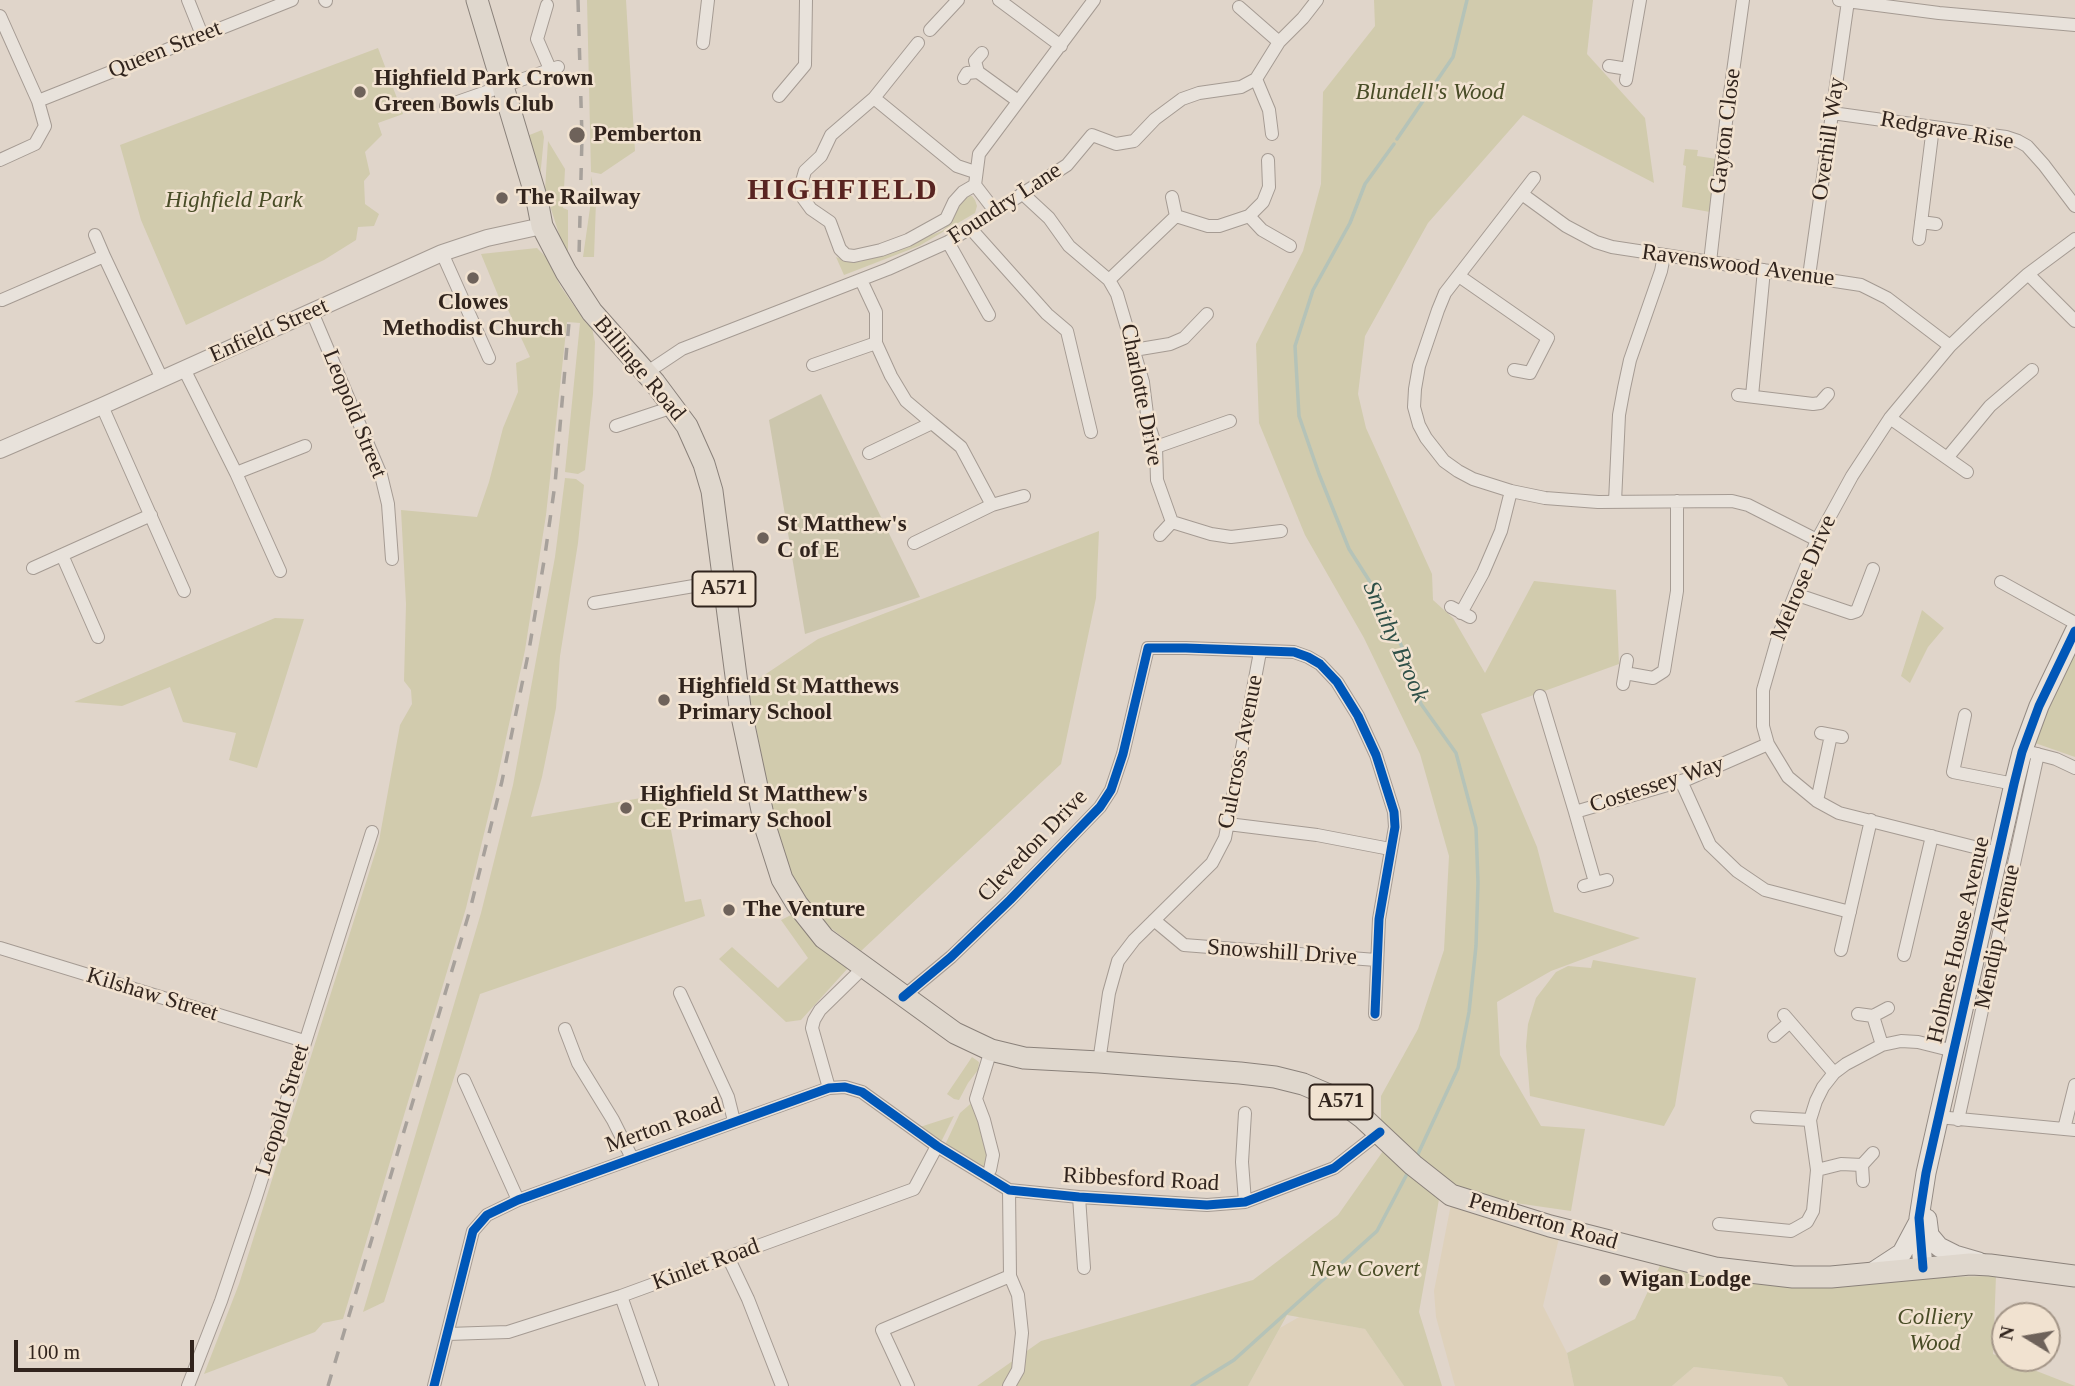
<!DOCTYPE html>
<html>
<head>
<meta charset="utf-8">
<style>
  body { margin:0 }
  #map { position:relative; width:2075px; height:1386px; overflow:hidden; background:#e0d5ca; font-family:Georgia,serif }
  canvas { display:block }
  .north { position:absolute; left:1991px; top:1302px; width:70px; height:70px; box-sizing:border-box; background:#f1e2d0; border:2px solid #a49688; border-radius:50%; rotate:281deg; font-size:19px; font-weight:700; line-height:28px; text-align:center; color:#31241d }
  .north::after { content:''; display:block; margin:auto; width:24px; height:32px; background:#6e625a; clip-path:polygon(50% 0,100% 100%,50% 72%,0 100%) }
  .scale { position:absolute; left:14px; top:1340px; width:180px; height:32px; box-sizing:border-box; border:4px solid #31241d; border-top:0; padding-left:9px; font-size:21px; line-height:24px; white-space:nowrap; color:#31241d; -webkit-text-stroke:5px #f1e2d0; paint-order:stroke }
</style>
</head>
<body>
<div id="map">
<canvas width="2075" height="1386"></canvas>
<div class="north">N</div>
<div class="scale">100 m</div>
</div>
<script>
const ctx = document.querySelector('canvas').getContext('2d');
ctx.lineJoin = 'round';
function fill(path, color) {
  ctx.fillStyle = color;
  ctx.fill(path, 'evenodd');
}
function poly(rows) {
  const path = new Path2D();
  for (const r of rows) {
    path.moveTo(r[0], r[1]);
    for (let i = 2; i < r.length; i += 2) path.lineTo(r[i], r[i + 1]);
  }
  return path;
}
function stroke(path, color, width, dash) {
  ctx.strokeStyle = color;
  ctx.lineWidth = width;
  ctx.lineCap = dash ? 'butt' : 'round';
  ctx.setLineDash(dash || []);
  ctx.stroke(path);
}
function label(font, color, halo, rows, align = 'center') {
  ctx.font = font + ' Georgia,serif';
  ctx.lineWidth = 5;
  ctx.setLineDash([]);
  ctx.textBaseline = 'middle';
  ctx.strokeStyle = halo;
  ctx.fillStyle = color;
  for (const [text, x, y, turn = 0] of rows) {
    ctx.save();
    ctx.translate(x, y);
    ctx.rotate((+turn || 0) * Math.PI / 180);
    ctx.textAlign = isNaN(turn) ? turn : align;
    if (halo) ctx.strokeText(text, 0, 0);
    ctx.fillText(text, 0, 0);
    ctx.restore();
  }
}
const farmland = poly([
  [1453,1194,1560,1234,1543,1306,1567,1353,1574,1386,1455,1386,1436,1317,1434,1291],
  [1299,1317,1365,1329,1404,1386,1248,1386,1280,1328],
  [1694,1367,1782,1377,1788,1386,1672,1386]
]);
const green = poly([
  [587,0,626,0,635,151,601,174,591,172],
  [1374,0,1593,0,1587,54,1645,118,1654,183,1523,115,1428,223,1365,336,1358,394,1366,428,1432,574,1433,600,1453,618,1485,673,1534,581,1616,590,1619,664,1481,714,1537,847,1554,912,1640,938,1551,971,1497,1002,1500,1055,1541,1126,1585,1129,1571,1211,1453,1194,1394,1135,1381,1120,1381,1096,1418,1029,1444,950,1449,856,1420,754,1364,638,1305,535,1259,423,1256,344,1303,251,1321,184,1323,92,1375,26],
  [378,48,403,114,378,123,382,135,365,152,370,174,364,181,365,204,379,214,374,226,358,227,356,240,324,260,186,325,141,220,120,145],
  [542,130,544,137,540,178,527,136],
  [548,141,565,169,563,208,568,210,568,253,565,253,545,190],
  [1685,149,1698,150,1697,156,1717,159,1710,212,1682,207,1686,166,1683,165],
  [591,176,596,201,594,257,583,257,590,208],
  [967,196,972,196,975,200,977,206,975,213,919,246,844,275,836,257,849,262,860,262,942,231,951,222,961,200],
  [537,248,546,257,561,287,586,323,592,328,595,342,593,394,585,470,578,474,565,472,580,323,567,322,546,515,525,650,497,780,466,908,343,1319,323,1323,315,1332,204,1374,239,1284,379,841,400,725,412,704,411,690,404,681,406,604,401,510,477,517,489,482,503,428,518,392,516,363,530,357,503,299,500,300,481,254],
  [565,478,576,479,584,485,578,543,560,656,556,708,542,777,531,817,664,794,685,902,701,899,705,916,480,994,384,1302,363,1312,481,913,513,785,555,557],
  [1099,531,1096,598,1061,764,861,951,820,920,782,859,748,686,818,639],
  [1922,610,1944,628,1928,647,1910,683,1901,676],
  [275,618,304,619,257,768,229,760,236,733,183,722,170,687,122,706,74,702],
  [2075,643,2075,757,2035,743],
  [791,915,848,968,801,1020,786,1022,719,959,732,947,778,988,808,958,781,920],
  [1593,960,1696,978,1675,1106,1664,1126,1530,1096,1526,1046,1528,1024,1536,998,1556,972,1568,966,1591,968],
  [972,1057,979,1062,978,1070,968,1083,959,1100,954,1099,947,1094],
  [976,1099,990,1154,982,1174,945,1145,960,1113],
  [954,1116,941,1142,920,1127],
  [1388,1144,1441,1188,1419,1312,1442,1386,1404,1386,1365,1329,1287,1315,1248,1386,977,1386,1041,1341,1253,1280,1338,1215],
  [1663,1259,1933,1277,1996,1276,1993,1354,2075,1386,1788,1386,1782,1377,1694,1367,1672,1386,1574,1386,1567,1353,1635,1319]
]);
const cemetery = poly([
  [821,394,920,597,805,634,769,420]
]);
const stream = poly([
  [1397,139,1453,57,1467,0],
  [1394,144,1365,184,1350,223,1313,290,1295,346,1299,416,1319,474,1349,549,1381,599,1405,654,1421,704,1456,753,1476,828,1478,883,1476,946,1469,1012,1458,1068,1418,1154],
  [1192,1386,1234,1360,1377,1231,1407,1174]
]);
const minor = poly([
  [188,0,202,35],
  [325,0,326,1],
  [999,0,1061,46],
  [1839,0,1939,13,2075,25],
  [547,5,537,39,550,69],
  [1239,7,1279,42],
  [0,16,38,101,45,126,35,144,0,160],
  [930,30,958,0],
  [703,43,708,0],
  [918,43,874,98,831,135,821,156,805,171,801,185,803,198,811,209,830,222,840,249,846,255,854,256,881,250,908,240,946,219,954,202,963,192,975,185],
  [1609,66,1628,69],
  [978,72,975,61,982,53],
  [964,78,967,73,978,72,1018,101],
  [1256,79,1269,110,1272,134],
  [1626,80,1640,0],
  [779,96,805,65,806,0],
  [874,98,957,166,975,172],
  [38,101,292,0],
  [446,106,558,67],
  [1832,113,2006,137,2018,141,2027,146,2044,165,2075,206],
  [1534,178,1445,293,1438,310,1419,366,1415,389,1414,407,1419,425,1426,438,1444,461,1458,471,1473,479,1511,491,1545,498,1598,502,1732,501,1748,505,1817,540],
  [1022,193,1049,218,1069,246,1109,280,1117,294,1143,382,1148,422,1156,447,1157,480,1172,522,1211,534,1231,537,1281,531],
  [1522,194,1566,226,1596,242,1612,247,1861,285,1887,298,1950,346],
  [1172,197,1176,216],
  [995,211,975,185,979,154,1094,0],
  [1249,216,1262,230,1290,246],
  [1921,222,1936,224],
  [971,229,1047,314,1067,331,1091,432],
  [95,235,104,256],
  [1919,239,1933,127],
  [948,242,989,315],
  [442,253,489,358],
  [1710,262,1726,122,1743,0],
  [2028,274,2075,321],
  [1459,276,1548,338,1530,373,1514,370],
  [1809,276,1848,1],
  [1109,280,1176,216,1208,226,1219,226,1249,216,1263,202,1269,187,1268,160],
  [2,300,104,256,162,379],
  [312,312,381,475,388,504,392,559],
  [1134,350,1170,344,1184,338,1207,314],
  [813,365,876,343,876,312,861,280],
  [184,369,236,473,280,571],
  [646,373,682,349,888,269,948,242,1067,165,1092,135,1116,144,1134,141,1155,119,1182,99,1199,93,1241,87,1256,79,1279,42,1303,18,1317,0],
  [1738,395,1813,404,1820,403,1828,394],
  [1752,396,1764,270],
  [102,406,184,591],
  [1890,418,1947,458,1990,406,2032,370],
  [616,426,673,407],
  [1156,447,1230,421],
  [869,453,932,423,906,401,891,376,876,343],
  [1947,458,1967,472],
  [236,473,305,446],
  [1615,502,1619,415,1624,388,1630,360,1661,271,1664,256],
  [992,505,1024,496],
  [1160,535,1172,522],
  [914,543,992,505,961,447,932,423],
  [62,555,98,637],
  [33,568,151,515],
  [2001,582,2075,623],
  [1795,594,1851,613,1857,611,1873,569],
  [594,603,723,581],
  [1451,607,1470,617],
  [1461,613,1483,573,1501,531,1511,491],
  [1625,673,1653,678,1664,671,1677,591,1677,501],
  [1623,684,1627,660],
  [1540,696,1575,812],
  [1965,715,1953,772,2014,784],
  [1821,733,1842,737],
  [2033,753,2056,759,2075,768],
  [1681,781,1710,845,1737,871,1765,890,1850,912],
  [1817,801,1831,735],
  [1228,824,1317,835,1390,849],
  [1998,853,1839,813,1817,801,1788,777,1768,744,1763,726,1763,690,1779,634,1817,540,1852,476,1890,418,1950,346,1978,319,2028,274,2075,239],
  [1595,882,1575,812,1688,779,1768,744],
  [1584,886,1607,880],
  [1154,920,1184,945,1376,960],
  [0,948,304,1041],
  [1841,950,1871,820],
  [1904,955,1932,836],
  [680,993,728,1097,734,1121],
  [903,997,951,957,1010,900,1100,807,1111,790,1123,754,1148,648,1186,648,1294,652,1308,657,1320,664,1337,682,1358,716,1376,755,1394,812,1395,827,1379,919,1375,1014],
  [1858,1014,1873,1016],
  [1784,1015,1834,1073],
  [565,1029,578,1063,613,1120,632,1158],
  [1774,1036,1790,1022],
  [1882,1045,1873,1016,1888,1008],
  [1099,1062,1109,993,1118,961,1134,940,1212,863,1225,838,1260,652],
  [464,1080,518,1200],
  [829,1088,812,1028,814,1020,820,1010,863,968],
  [1757,1117,1810,1120],
  [1938,1117,2075,1130],
  [1958,1120,2038,754],
  [2064,1129,2075,1085],
  [990,1170,993,1155,984,1120,976,1099,991,1050],
  [1817,1170,1841,1164,1862,1165],
  [1863,1181,1862,1165,1873,1153],
  [1079,1197,1084,1268],
  [1245,1202,1242,1162,1245,1113],
  [1719,1224,1791,1231,1807,1222,1813,1211,1817,1170,1810,1120,1816,1101,1823,1087,1834,1073,1846,1064,1882,1045,1901,1041,1918,1042,1954,1051],
  [728,1257,748,1299,782,1386],
  [621,1296,652,1385],
  [448,1334,508,1332,621,1296,914,1189,937,1146],
  [188,1386,221,1301,256,1197,372,832],
  [434,1386,473,1231,487,1215,518,1200,829,1088,845,1087,862,1092,937,1146,1009,1190,1079,1197,1207,1205,1245,1202,1334,1168,1380,1132],
  [908,1386,882,1330,1010,1276],
  [1009,1386,1018,1370,1022,1333,1018,1295,1010,1276,1009,1190]
]);
const tertiary = poly([
  [0,450,102,406,442,253,487,238,542,226]
]);
const secondary = poly([
  [1927,1219,1929,1235,1939,1247,1955,1255,1979,1262],
  [1923,1268,1919,1218,1926,1173,2014,784,2022,752,2039,706,2075,631],
  [1873,1272,1902,1253,1918,1223]
]);
const primary = poly([
  [477,0,537,200,542,226,566,272,592,312,655,383,687,426,704,464,712,491,740,707,766,829,782,879,797,904,824,938,955,1033,991,1050,1024,1058,1099,1062,1240,1073,1275,1077,1303,1084,1336,1098,1363,1118,1413,1165,1451,1195,1550,1226,1715,1268,1793,1277,1831,1277,1970,1264,1990,1265,2075,1276]
]);
const rail = poly([
  [578,0,582,137,579,256],
  [328,1386,470,910,502,781,529,650,545,555,555,484,569,322]
]);
const cycleway = poly([
  [903,997,951,957,1010,900,1100,807,1111,790,1123,754,1148,648,1186,648,1294,652,1308,657,1320,664,1337,682,1358,716,1376,755,1394,812,1395,827,1379,919,1375,1014],
  [1923,1268,1919,1218,1926,1173,2014,784,2022,752,2039,706,2075,631],
  [434,1386,473,1231,487,1215,518,1200,829,1088,845,1087,862,1092,937,1146,1009,1190,1079,1197,1207,1205,1245,1202,1334,1168,1380,1132]
]);
const markers = [
  [360,92,7,"#6e625a"],
  [577,135,9,"#6e625a"],
  [502,198,7,"#6e625a"],
  [473,278,7,"#6e625a"],
  [763,538,7,"#6e625a"],
  [664,700,7,"#6e625a"],
  [626,808,7,"#6e625a"],
  [729,910,7,"#6e625a"],
  [1605,1280,7,"#6e625a"]
];
const shields = [
  [724,589,63],
  [1341,1102,63]
];
const shieldNames = [
  ["A571",724,589],
  ["A571",1341,1102]
];
const streetNames = [
  ["Queen Street",165,50,-22],
  ["Gayton Close",1726,131,-83],
  ["Redgrave Rise",1947,131,10],
  ["Overhill Way",1829,139,-82],
  ["Foundry Lane",1005,204,-33],
  ["Ravenswood Avenue",1738,266,8],
  ["Enfield Street",269,331,-24],
  ["Billinge Road",639,369,50],
  ["Charlotte Drive",1141,395,79],
  ["Leopold Street",354,414,68],
  ["Melrose Drive",1804,578,-67],
  ["Culcross Avenue",1241,752,-79],
  ["Costessey Way",1657,785,-18],
  ["Clevedon Drive",1033,846,-46],
  ["Mendip Avenue",1998,937,-78],
  ["Holmes House Avenue",1959,940,-77],
  ["Snowshill Drive",1282,953,4],
  ["Kilshaw Street",152,995,17],
  ["Leopold Street",283,1110,-73],
  ["Merton Road",664,1126,-20],
  ["Ribbesford Road",1141,1180,3],
  ["Pemberton Road",1543,1222,16],
  ["Kinlet Road",706,1265,-20]
];
const poiNames = [
  ["Highfield Park Crown",374,79],
  ["Green Bowls Club",374,105],
  ["Pemberton",593,135],
  ["The Railway",516,198],
  ["Clowes",473,303,"center"],
  ["Methodist Church",473,329,"center"],
  ["St Matthew's",777,525],
  ["C of E",777,551],
  ["Highfield St Matthews",678,687],
  ["Primary School",678,713],
  ["Highfield St Matthew's",640,795],
  ["CE Primary School",640,821],
  ["The Venture",743,910],
  ["Wigan Lodge",1619,1280]
];
const parkNames = [
  ["Blundell's Wood",1430,93],
  ["Highfield Park",234,201],
  ["New Covert",1365,1270],
  ["Colliery",1935,1318],
  ["Wood",1935,1344]
];
const waterNames = [
  ["Smithy Brook",1395,642,66]
];
const districtNames = [
  ["HIGHFIELD",843,191]
];
fill(farmland, '#ded1bb');
fill(green, '#d1cbad');
fill(cemetery, '#ccc6ad');
stroke(stream, '#b5c3b8', 3.5);
stroke(minor, '#a59b93', 14);
stroke(tertiary, '#a59b93', 18);
stroke(secondary, '#948b84', 21);
stroke(primary, '#8a817a', 23);
stroke(minor, '#e8e2db', 12);
stroke(tertiary, '#e8e2db', 16);
stroke(secondary, '#e8e2db', 19);
stroke(primary, '#dfd7cd', 21);
stroke(rail, '#a7a19b', 3.5, [12, 12]);
stroke(cycleway, '#0057b8', 9);
for (const [x, y, r, color] of markers) {
  const dot = new Path2D();
  dot.arc(x, y, r, 0, 2 * Math.PI);
  ctx.fillStyle = color;
  ctx.fill(dot);
  stroke(dot, '#f1e2d0', 2.5);
}
for (const [x, y, w] of shields) {
  const box = new Path2D();
  box.roundRect(x - w / 2, y - 17.5, w, 35, 5);
  ctx.fillStyle = '#f1e2d0';
  ctx.fill(box);
  stroke(box, '#31241d', 2);
}
label('bold 21px', '#31241d', null, shieldNames);
label('23px', '#31241d', '#f1e2d0', streetNames);
label('bold 23px', '#31241d', '#f1e2d0', poiNames, 'left');
label('italic 23px', '#484c26', '#f1e2d0', parkNames);
label('italic 24px', '#2e5048', '#f1e2d0', waterNames);
ctx.letterSpacing = '2px';
label('bold 30px', '#592421', '#f1e2d0', districtNames);
ctx.letterSpacing = '0px';
</script>
</body>
</html>
